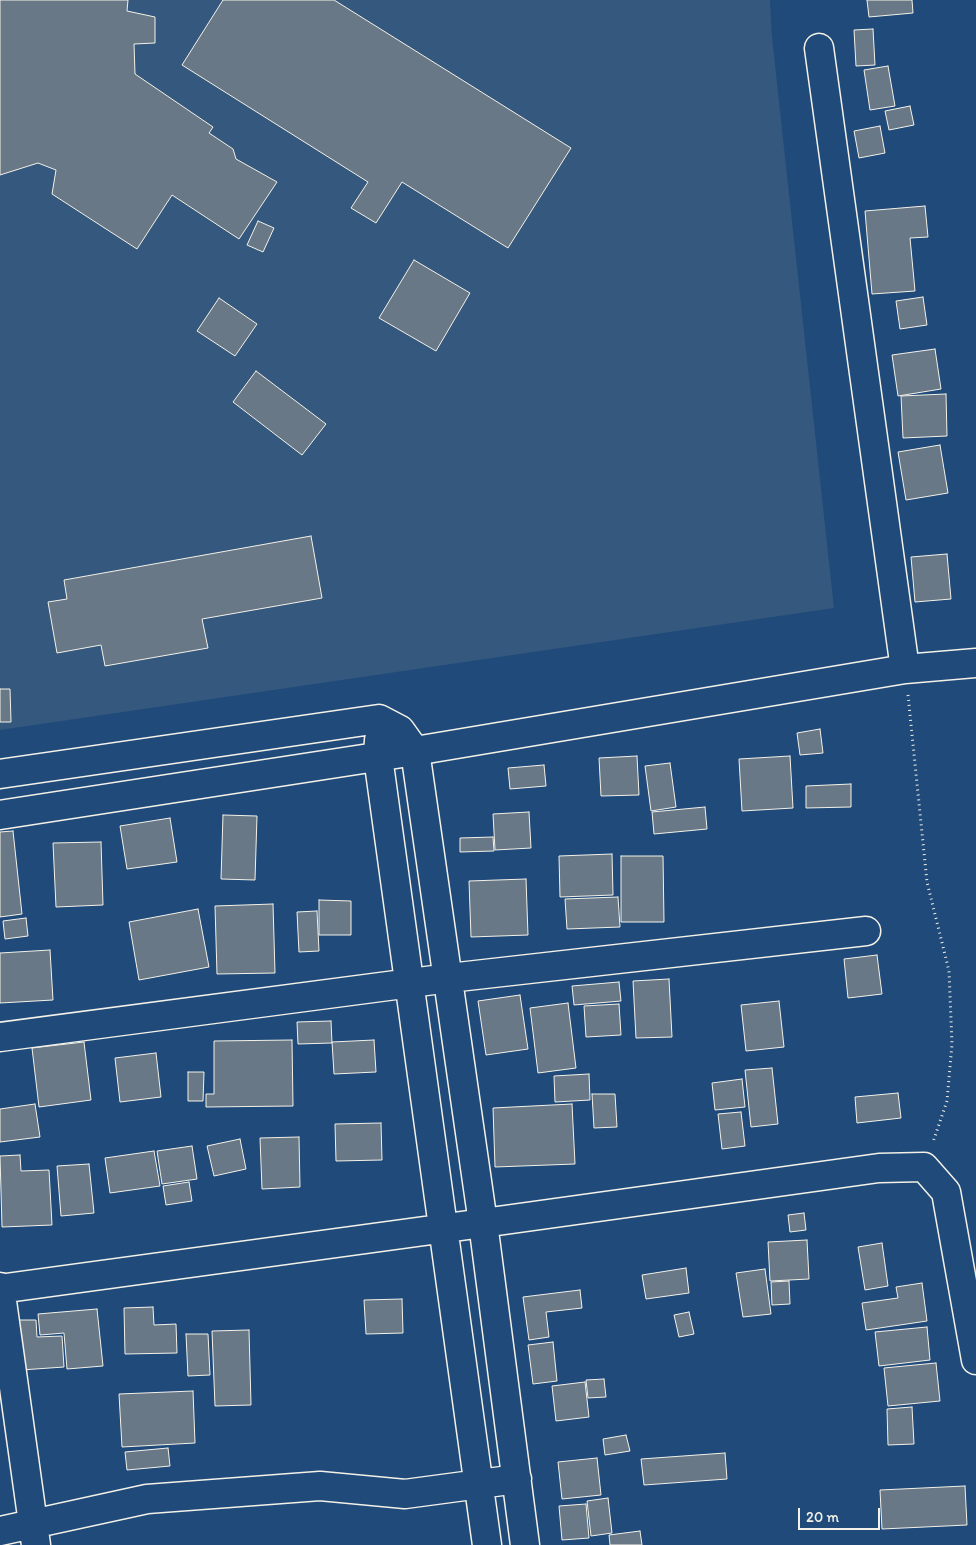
<!DOCTYPE html>
<html>
<head>
<meta charset="utf-8">
<style>
  body { margin:0 }
  #map { position:relative; width:976px; height:1545px; overflow:hidden; background:#1f4a7a; font-family:Itim,sans-serif }
  canvas { display:block }
  .scale { position:absolute; left:798px; top:1508px; width:82px; height:22px; box-sizing:border-box; border:2px solid #f4f1e8; border-top:0; padding-left:6px; font-size:15px; line-height:18px; white-space:nowrap; color:#f4f1e8; -webkit-text-stroke:4px #1f4a7a; paint-order:stroke }
</style>
</head>
<body>
<div id="map">
<canvas width="976" height="1545"></canvas>
<div class="scale">20 m</div>
</div>
<script>
const ctx = document.querySelector('canvas').getContext('2d');
ctx.lineJoin = 'round';
function fill(path, color) {
  ctx.fillStyle = color;
  ctx.fill(path, 'evenodd');
}
function poly(rows) {
  const path = new Path2D();
  for (const r of rows) {
    path.moveTo(r[0], r[1]);
    for (let i = 2; i < r.length; i += 2) path.lineTo(r[i], r[i + 1]);
  }
  return path;
}
function stroke(path, color, width, dash) {
  ctx.strokeStyle = color;
  ctx.lineWidth = width;
  ctx.lineCap = dash ? 'butt' : 'round';
  ctx.setLineDash(dash || []);
  ctx.stroke(path);
}
const built = poly([
  [0,0,770,0,772,37,834,608,0,730]
]);
const building = poly([
  [0,0,128,0,127,11,155,17,155,43,134,44,135,74,213,127,209,133,233,149,236,159,277,182,239,239,172,195,137,249,52,194,56,170,38,163,0,175,0,0],
  [223,0,334,0,571,148,508,248,402,182,376,223,351,208,368,182,182,65,223,0],
  [867,0,912,0,913,13,869,17,867,0],
  [873,29,875,65,856,66,854,30,873,29],
  [888,66,895,106,870,110,864,70,888,66],
  [910,106,914,125,889,130,885,111,910,106],
  [880,126,885,153,859,158,854,131,880,126],
  [925,206,928,237,910,238,915,291,872,294,865,211,925,206],
  [258,221,274,228,263,252,247,245,258,221],
  [414,260,470,293,436,351,379,318,414,260],
  [923,297,927,325,900,329,896,301,923,297],
  [219,298,257,324,235,356,197,331,219,298],
  [935,349,941,389,898,396,892,355,935,349],
  [256,371,326,424,302,455,233,402,256,371],
  [946,394,947,436,903,438,901,396,946,394],
  [940,445,948,493,906,500,898,452,940,445],
  [311,536,322,598,202,619,208,648,105,666,101,645,57,653,48,602,67,599,64,580,311,536],
  [947,554,951,599,915,602,911,557,947,554],
  [0,689,10,689,11,722,0,722,0,689],
  [820,729,823,753,800,755,797,733,820,729],
  [637,756,639,795,601,796,599,758,637,756],
  [790,756,793,808,742,811,739,759,790,756],
  [670,763,676,807,651,811,645,766,670,763],
  [544,765,546,786,510,789,508,768,544,765],
  [851,784,851,807,806,808,806,786,851,784],
  [705,807,707,829,654,834,652,812,705,807],
  [529,812,531,848,495,850,493,814,529,812],
  [223,815,257,816,255,880,221,879,223,815],
  [170,818,177,862,127,869,120,826,170,818],
  [13,831,22,914,0,917,0,832,13,831],
  [493,837,494,851,460,852,460,838,493,837],
  [101,842,103,905,56,907,53,843,101,842],
  [612,854,613,895,560,897,559,856,612,854],
  [621,856,663,856,664,922,621,922,621,856],
  [526,879,528,935,471,937,469,881,526,879],
  [618,897,620,927,567,929,565,899,618,897],
  [319,900,351,901,351,935,319,935,319,900],
  [273,904,275,973,217,974,215,906,273,904],
  [198,909,209,967,139,980,129,922,198,909],
  [317,911,319,951,299,952,297,912,317,911],
  [26,918,28,936,5,939,3,921,26,918],
  [50,950,53,1000,0,1003,0,953,50,950],
  [877,955,882,994,848,998,844,959,877,955],
  [669,979,672,1037,636,1038,633,981,669,979],
  [619,982,621,1001,574,1005,572,986,619,982],
  [520,995,528,1049,486,1055,478,1001,520,995],
  [779,1001,784,1047,746,1051,741,1005,779,1001],
  [568,1003,576,1068,538,1073,530,1008,568,1003],
  [619,1004,621,1035,586,1037,584,1006,619,1004],
  [331,1021,332,1043,298,1044,297,1022,331,1021],
  [292,1040,293,1106,206,1107,206,1094,214,1094,214,1041,292,1040],
  [374,1040,376,1072,334,1074,332,1042,374,1040],
  [84,1042,91,1100,39,1107,32,1048,84,1042],
  [156,1053,161,1097,120,1102,115,1058,156,1053],
  [772,1068,778,1124,751,1127,745,1070,772,1068],
  [188,1072,204,1072,203,1101,188,1101,188,1072],
  [589,1074,590,1100,555,1102,554,1076,589,1074],
  [742,1079,745,1107,715,1110,712,1083,742,1079],
  [898,1093,901,1118,857,1123,855,1097,898,1093],
  [592,1094,615,1094,617,1127,594,1128,592,1094],
  [35,1104,40,1137,0,1142,0,1109,35,1104],
  [572,1104,575,1164,495,1167,493,1108,572,1104],
  [741,1112,745,1146,722,1149,718,1114,741,1112],
  [381,1123,382,1160,336,1161,335,1124,381,1123],
  [299,1137,300,1187,262,1189,260,1138,299,1137],
  [240,1139,246,1169,214,1176,207,1146,240,1139],
  [192,1146,197,1179,162,1184,157,1151,192,1146],
  [154,1151,160,1186,110,1193,105,1158,154,1151],
  [20,1155,21,1171,49,1170,52,1225,2,1227,0,1156,20,1155],
  [89,1164,94,1213,61,1216,57,1166,89,1164],
  [189,1182,192,1201,166,1205,163,1186,189,1182],
  [804,1213,806,1230,790,1232,788,1215,804,1213],
  [807,1240,809,1279,770,1281,768,1242,807,1240],
  [882,1243,888,1286,865,1290,858,1247,882,1243],
  [686,1268,689,1293,646,1299,642,1275,686,1268],
  [765,1269,771,1314,743,1317,736,1273,765,1269],
  [789,1281,790,1304,772,1305,771,1282,789,1281],
  [922,1283,927,1321,866,1330,862,1303,898,1298,896,1287,922,1283],
  [580,1290,582,1308,546,1312,549,1337,529,1340,523,1297,580,1290],
  [402,1299,403,1333,366,1334,364,1300,402,1299],
  [153,1307,154,1325,176,1324,177,1353,125,1354,124,1308,153,1307],
  [97,1309,103,1366,67,1369,64,1333,40,1335,38,1314,97,1309],
  [689,1312,694,1334,679,1337,674,1315,689,1312],
  [19,1320,36,1320,37,1337,62,1336,64,1367,21,1370,19,1320],
  [927,1327,930,1360,879,1366,875,1332,927,1327],
  [249,1330,251,1405,215,1406,212,1331,249,1330],
  [186,1334,208,1334,210,1375,188,1376,186,1334],
  [553,1342,557,1381,533,1384,528,1345,553,1342],
  [936,1363,940,1401,888,1406,884,1368,936,1363],
  [604,1379,606,1397,588,1398,586,1380,604,1379],
  [585,1382,589,1417,556,1421,552,1386,585,1382],
  [193,1391,195,1443,122,1447,119,1394,193,1391],
  [912,1407,914,1444,888,1445,887,1409,912,1407],
  [626,1435,630,1451,605,1455,603,1439,626,1435],
  [168,1448,170,1466,127,1470,125,1452,168,1448],
  [725,1453,727,1479,644,1485,641,1459,725,1453],
  [597,1458,601,1495,562,1499,558,1462,597,1458],
  [965,1486,967,1525,882,1529,880,1490,965,1486],
  [608,1498,612,1533,591,1536,587,1501,608,1498],
  [586,1504,589,1538,562,1540,559,1506,586,1504],
  [640,1531,642,1545,610,1545,609,1535,640,1531]
]);
const path = poly([
  [908,695,927,882,949,971,952,1044,947,1101,933,1142]
]);
const street = poly([
  [819,48,905,669],
  [379,740,378,757,487,1545],
  [0,774,379,719,400,730,415,751,483,1223,525,1545],
  [0,815,415,751,905,669,976,663],
  [0,1037,449,978,866,931],
  [0,1287,36,1545],
  [0,1289,483,1223,879,1168,924,1167,946,1192,976,1360],
  [0,1531,147,1499,320,1486,405,1494,517,1479]
]);
fill(built, '#35587e');
fill(building, '#687887');
stroke(building, '#f4f1e8', 1);
stroke(street, '#f4f1e8', 31);
stroke(path, '#f4f1e8', 3, [1, 4]);
stroke(street, '#1f4a7a', 28);
</script>
</body>
</html>
